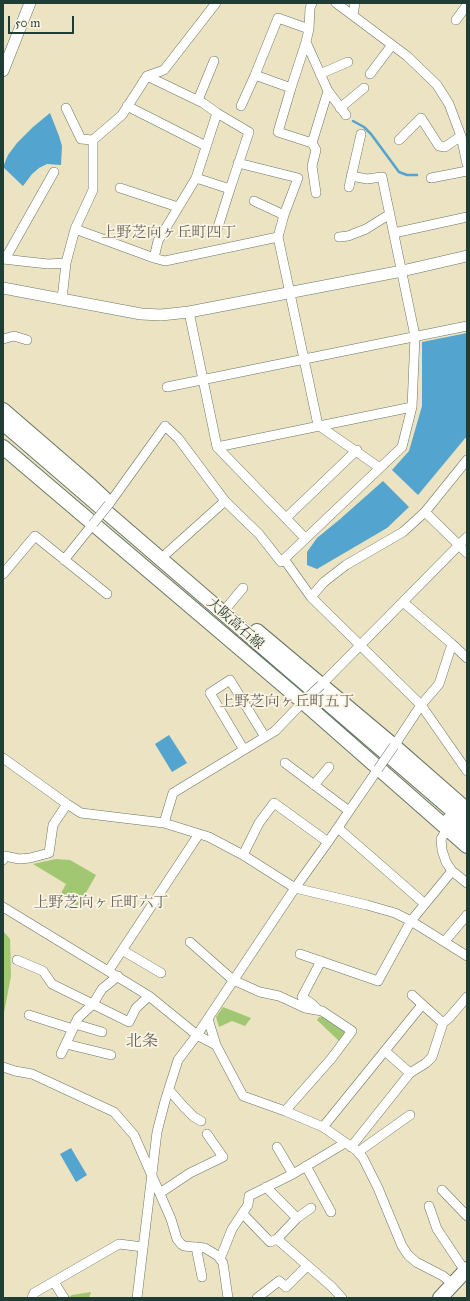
<!DOCTYPE html>
<html>
<head>
<meta charset="utf-8">
<style>
  body { margin:0 }
  #map { position:relative; width:470px; height:1301px; overflow:hidden; background:#ebe3c1; font-family:"IM FELL Great Primer",serif }
  canvas { display:block }
  .frame { position:absolute; inset:0; border:4px solid #1f3d34; pointer-events:none }
  .scale { position:absolute; left:8px; top:16px; width:66px; height:18px; box-sizing:border-box; border:2px solid #1f3d34; border-top:0; padding-left:5px; font-size:12px; line-height:14px; white-space:nowrap; color:#1f3d34; -webkit-text-stroke:3px #fcf5e5; paint-order:stroke }
</style>
</head>
<body>
<div id="map">
<canvas width="470" height="1301"></canvas>
<div class="frame"></div>
<div class="scale">50 m</div>
</div>
<script>
const ctx = document.querySelector('canvas').getContext('2d');
ctx.lineJoin = 'round';
function fill(path, color) {
  ctx.fillStyle = color;
  ctx.fill(path, 'evenodd');
}
function poly(rows) {
  const path = new Path2D();
  for (const r of rows) {
    path.moveTo(r[0], r[1]);
    for (let i = 2; i < r.length; i += 2) path.lineTo(r[i], r[i + 1]);
  }
  return path;
}
function stroke(path, color, width, dash) {
  ctx.strokeStyle = color;
  ctx.lineWidth = width;
  ctx.lineCap = dash ? 'butt' : 'round';
  ctx.setLineDash(dash || []);
  ctx.stroke(path);
}
function label(font, color, halo, rows, align = 'center') {
  ctx.font = font + ' "IM FELL Great Primer","Noto Serif JP",serif';
  ctx.lineWidth = 3.5;
  ctx.setLineDash([]);
  ctx.textBaseline = 'middle';
  ctx.strokeStyle = halo;
  ctx.fillStyle = color;
  for (const [text, x, y, turn = 0] of rows) {
    ctx.save();
    ctx.translate(x, y);
    ctx.rotate((+turn || 0) * Math.PI / 180);
    ctx.textAlign = isNaN(turn) ? turn : align;
    if (halo) ctx.strokeText(text, 0, 0);
    ctx.fillText(text, 0, 0);
    ctx.restore();
  }
}
const green = poly([
  [56,859,70,860,96,875,79,905,77,906,60,895,66,884,33,864],
  [3,931,10,939,11,976,3,1018],
  [223,1007,251,1018,245,1026,232,1021,219,1027,216,1017],
  [319,1017,324,1017,344,1030,344,1034,339,1041,317,1020],
  [91,1292,89,1298,68,1298,72,1295]
]);
const water = poly([
  [50,113,59,136,62,146,61,165,47,164,39,168,32,174,23,186,3,167,8,155,17,143,33,127],
  [467,333,467,436,418,495,392,470,409,451,422,406,422,342],
  [383,481,409,507,387,528,317,569,307,565,307,552,317,538,339,520],
  [169,735,187,763,172,772,155,744],
  [71,1148,87,1175,76,1182,60,1154]
]);
const stream = poly([
  [353,121,364,127,371,134,399,172,407,175,417,175]
]);
const minor = poly([
  [336,3,407,56,437,85,449,104,461,136,467,164],
  [353,15,355,3],
  [456,20,467,5],
  [309,29,278,18,255,75,291,88,278,132,312,143,328,91,306,42,309,29,310,8,312,3],
  [320,74,348,62],
  [370,74,392,45],
  [147,76,203,103,217,113,196,178,158,241,154,258],
  [291,88,306,42],
  [328,91,346,115],
  [198,100,214,61],
  [127,106,206,146],
  [241,106,255,75],
  [66,108,81,139,93,140],
  [340,108,364,88],
  [399,140,421,118,439,146,445,147,461,136],
  [312,143,316,150,312,166,316,193],
  [238,163,298,178,284,215,278,237],
  [196,178,230,189,249,132,217,113],
  [431,178,467,171],
  [349,187,361,134],
  [120,188,178,207],
  [254,201,284,215],
  [218,227,230,189],
  [75,229,154,258,165,261,278,237,318,425,380,468],
  [394,233,467,217],
  [339,237,348,236,366,229,390,214],
  [3,259,48,264,66,263],
  [5,259,54,172],
  [62,299,66,263,75,229,93,190,93,140,122,115,147,76,164,70,216,3],
  [189,312,217,447,305,538],
  [3,339,14,336,27,340],
  [167,387,467,326],
  [217,447,412,407],
  [109,504,165,426,178,438,225,501,259,534,281,562,402,447,412,407,415,336,382,177,367,179,351,176],
  [425,512,467,553],
  [286,518,357,450],
  [167,553,225,501],
  [284,559,311,597,421,705,394,746],
  [64,560,93,524],
  [3,574,35,536,107,594],
  [311,597,324,582,346,565,403,532,425,512,467,460],
  [403,602,452,644],
  [228,606,243,588],
  [467,658,452,644,439,684,421,705,467,771],
  [321,685,467,537],
  [244,750,210,693,230,680,265,737],
  [3,758,67,804,81,813,164,823,209,837,243,855,295,888,367,905,395,913,411,921,467,956],
  [285,763,349,811],
  [314,785,329,767],
  [164,823,173,793,275,731,303,702],
  [338,828,425,904],
  [243,855,259,823,274,803,328,842],
  [3,860,5,856,19,859,30,858,49,853,53,825,67,804],
  [452,871,467,883],
  [3,907,149,996,197,1035,216,1045],
  [445,941,467,915],
  [190,942,233,980,260,992,279,996,305,1008,322,1011,352,1031,331,1059,285,1111],
  [122,950,161,973],
  [300,954,378,981,411,921,452,871,446,862,442,850,441,839,447,829],
  [17,960,43,971,52,984,129,1022,136,1008,149,996],
  [109,970,199,834],
  [317,1009,312,1004,302,997,321,961],
  [29,1015,73,1029],
  [208,1019,216,1045,243,1096,285,1111,323,1127,356,1150,363,1158,378,1188,402,1246,408,1255,416,1262,443,1276,453,1284],
  [443,1023,449,1018,467,997],
  [75,1024,102,1032],
  [66,1044,111,1055],
  [385,1051,410,1073],
  [61,1054,78,1018,93,1004,102,989,118,976],
  [3,1067,15,1071,32,1074,114,1112,134,1135,171,1219,177,1239,181,1244,184,1246,205,1248,218,1256,223,1263,228,1298],
  [169,1090,184,1107,194,1117,201,1121],
  [323,1127,422,1005],
  [277,1147,293,1174],
  [351,1147,410,1073,426,1063,432,1057,443,1023,412,995],
  [358,1152,410,1115],
  [306,1166,331,1212],
  [266,1187,297,1218],
  [442,1190,467,1216],
  [160,1193,190,1173,223,1157,207,1134],
  [429,1206,437,1229,465,1271],
  [243,1214,270,1242,277,1239,297,1218,311,1208],
  [277,1239,332,1287,342,1298],
  [196,1247,202,1277],
  [220,1259,232,1229,248,1205,249,1196,293,1174,345,1143],
  [54,1282,64,1298],
  [32,1298,34,1293,119,1244,143,1247],
  [137,1298,157,1132,165,1101,178,1060,197,1035,295,888,328,842,378,769],
  [257,1298,279,1281,286,1287,307,1266]
]);
const tertiary = poly([
  [3,71,30,3],
  [3,288,141,314,161,315,189,312,402,271,467,256]
]);
const primary = poly([
  [3,410,91,486,107,501],
  [3,423,467,823],
  [3,447,303,702,467,846],
  [257,631,394,746,467,810],
  [449,820,467,836],
  [440,1298,467,1269]
]);
const minorBridge = poly([
  [93,524,109,504],
  [303,702,321,685],
  [378,769,394,746]
]);
const streetNames = [
  ["大阪高石線",235,624,41]
];
const neighbourhoodNames = [
  ["上野芝向ヶ丘町四丁",169,233],
  ["上野芝向ヶ丘町五丁",287,702],
  ["上野芝向ヶ丘町六丁",101,903]
];
const quarterNames = [
  ["北条",142,1042]
];
fill(green, '#a2c772');
fill(water, '#53a4ce');
stroke(stream, '#53a4ce', 2.5);
stroke(minor, '#667765', 10);
stroke(tertiary, '#667765', 12);
stroke(primary, '#667765', 16);
stroke(minor, '#fff', 9);
stroke(tertiary, '#fff', 11);
stroke(primary, '#fff', 14);
stroke(minorBridge, '#667765', 10, []);
stroke(minorBridge, '#fff', 9);
label('14px', '#1f3d34', '#fcf5e5', streetNames);
label('15px', '#64645a', '#fcf5e5', neighbourhoodNames);
label('16px', '#64645a', '#fcf5e5', quarterNames);
</script>
</body>
</html>
